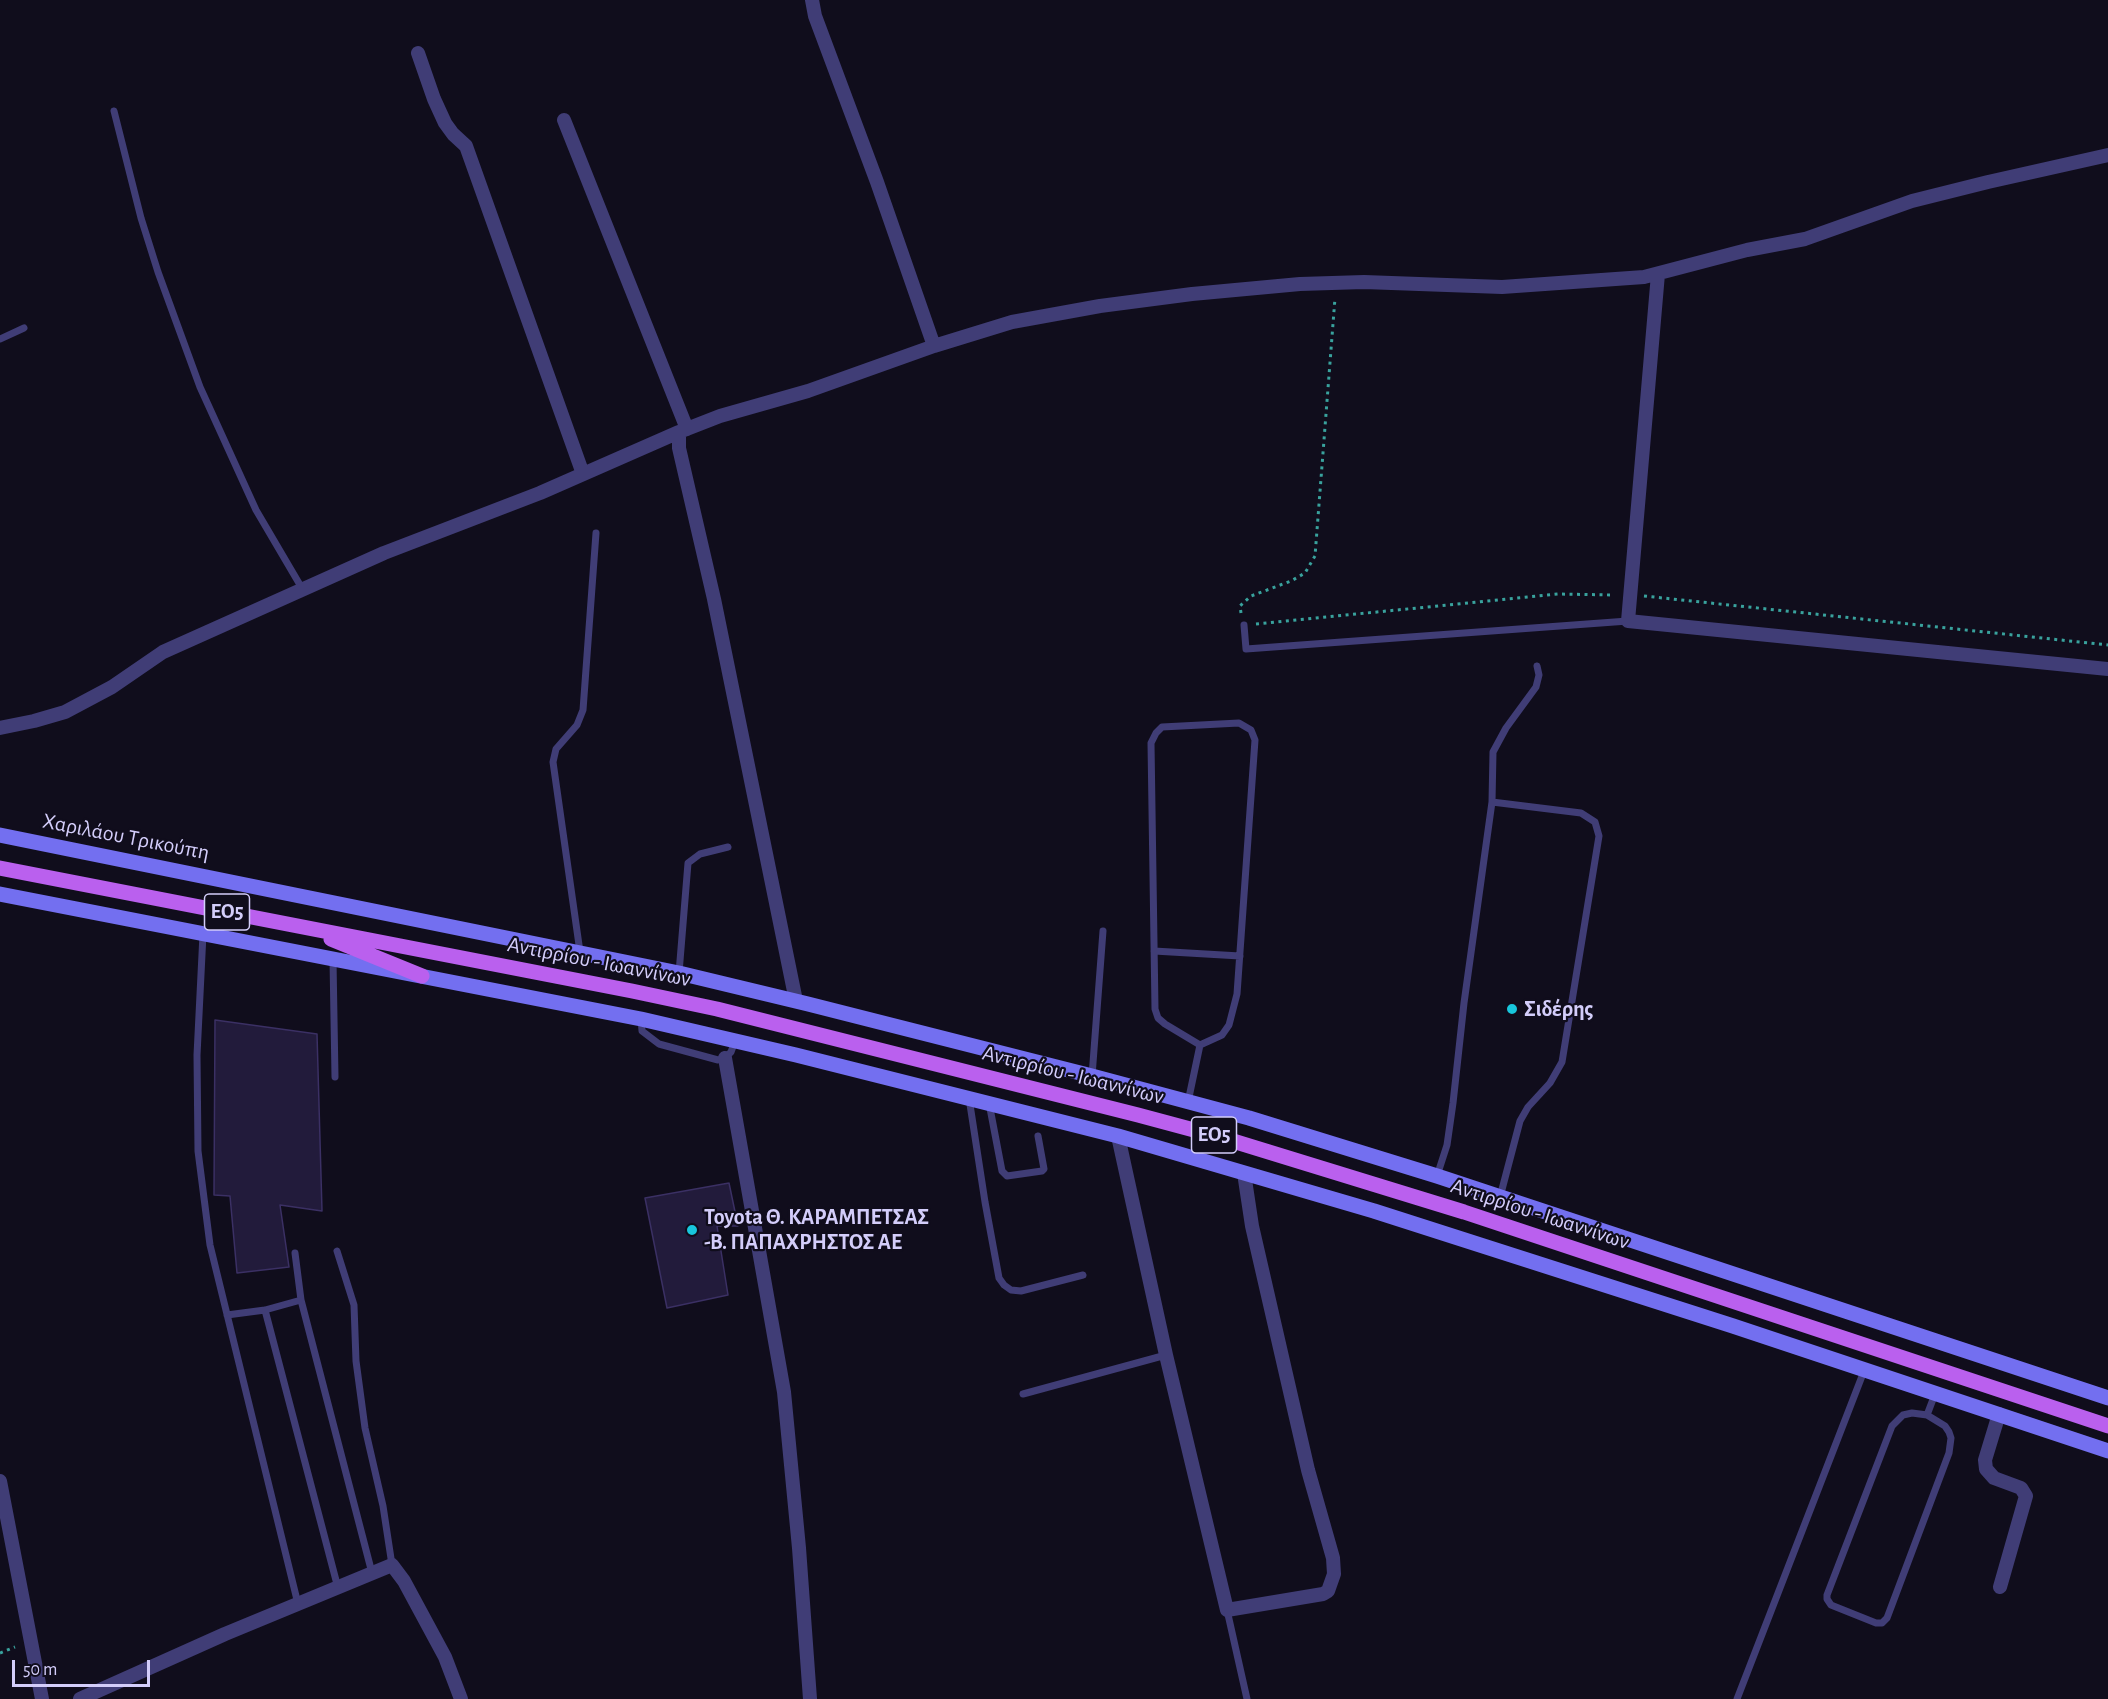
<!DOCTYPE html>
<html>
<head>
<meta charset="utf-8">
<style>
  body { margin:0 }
  #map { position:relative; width:2108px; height:1699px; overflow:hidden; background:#100d1c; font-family:"Alegreya Sans",sans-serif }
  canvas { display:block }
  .scale { position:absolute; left:12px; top:1660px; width:138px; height:27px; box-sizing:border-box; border:3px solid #d3cdfa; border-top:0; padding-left:8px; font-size:18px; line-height:21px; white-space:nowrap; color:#d3cdfa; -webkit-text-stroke:4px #100d1c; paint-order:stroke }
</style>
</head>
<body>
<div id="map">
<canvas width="2108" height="1699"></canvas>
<div class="scale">50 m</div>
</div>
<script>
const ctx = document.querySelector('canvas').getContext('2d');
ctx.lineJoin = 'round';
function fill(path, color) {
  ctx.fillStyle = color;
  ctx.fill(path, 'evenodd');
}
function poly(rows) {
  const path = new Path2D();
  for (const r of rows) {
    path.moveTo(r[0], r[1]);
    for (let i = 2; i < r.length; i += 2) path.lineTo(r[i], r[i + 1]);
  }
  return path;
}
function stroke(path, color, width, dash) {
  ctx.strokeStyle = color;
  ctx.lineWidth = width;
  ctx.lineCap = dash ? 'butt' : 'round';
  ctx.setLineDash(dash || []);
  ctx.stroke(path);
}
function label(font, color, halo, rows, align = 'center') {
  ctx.font = font + ' "Alegreya Sans",sans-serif';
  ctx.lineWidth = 4.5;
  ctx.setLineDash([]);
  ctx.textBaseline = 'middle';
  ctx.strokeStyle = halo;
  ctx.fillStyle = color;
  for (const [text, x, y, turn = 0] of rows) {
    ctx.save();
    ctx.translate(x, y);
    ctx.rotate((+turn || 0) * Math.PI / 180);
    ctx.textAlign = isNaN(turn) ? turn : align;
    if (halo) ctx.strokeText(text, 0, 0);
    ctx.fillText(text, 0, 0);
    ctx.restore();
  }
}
const building = poly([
  [215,1020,317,1034,322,1211,280,1205,289,1267,237,1273,230,1196,214,1195,215,1020],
  [729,1183,738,1226,717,1226,728,1295,667,1308,645,1198,729,1183]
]);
const path = poly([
  [1644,596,2108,645],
  [1241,613,1240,606,1251,596,1291,581,1305,573,1315,556,1335,298],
  [1256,624,1558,594,1614,595],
  [0,1653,15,1647]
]);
const lane = poly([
  [114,111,141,218,158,272,200,387,256,510,303,590],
  [0,339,24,328],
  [1244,625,1246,649,1628,621],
  [1492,802,1581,813,1595,822,1599,836,1562,1062,1550,1083,1528,1107,1520,1121,1500,1197],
  [203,934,197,1055,198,1151,210,1245,298,1604],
  [1154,951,1240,956],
  [580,952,553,762,556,749,577,725,583,710,596,533],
  [333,960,335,1077],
  [679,973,688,863,700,854,728,847],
  [641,1019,642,1031,659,1044,718,1060,725,1058,731,1052,735,1041],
  [1092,1076,1103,931],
  [969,1098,985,1202,999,1278,1004,1285,1011,1290,1021,1291,1083,1275],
  [1188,1102,1200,1045,1222,1035,1229,1025,1237,994,1255,740,1251,730,1239,723,1162,727,1156,733,1151,743,1155,1009,1158,1018,1165,1024,1200,1045],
  [989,1103,1002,1171,1007,1176,1042,1171,1044,1169,1038,1136],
  [1437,1176,1447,1145,1453,1103,1464,1003,1492,802,1493,752,1506,728,1536,687,1539,675,1537,666],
  [337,1251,354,1305,356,1361,365,1428,383,1506,392,1565],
  [295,1253,301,1300],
  [265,1310,338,1588],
  [227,1315,265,1310,301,1300,372,1573],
  [1023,1394,1166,1355],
  [1927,1415,1912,1413,1903,1415,1892,1426,1827,1595,1827,1599,1831,1605,1876,1623,1882,1623,1887,1618,1949,1453,1951,1438,1949,1432,1945,1426,1927,1415,1935,1394],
  [1227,1610,1247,1699],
  [1737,1699,1864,1371]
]);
const street = poly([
  [812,0,815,16,877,182,934,346],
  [418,53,434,99,445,123,453,134,466,146,583,474],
  [564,120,687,429],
  [1658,274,1628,621,2108,669],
  [679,432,679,448,714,599,796,1001],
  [0,728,34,721,65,712,112,687,163,652,384,553,540,493,679,432,720,416,808,391,934,346,1012,322,1100,306,1192,294,1300,284,1364,282,1502,287,1644,277,1747,250,1805,239,1912,201,1988,182,2108,155],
  [725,1058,784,1392,799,1548,810,1699],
  [1118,1136,1166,1355,1227,1610,1323,1594,1328,1591,1334,1574,1333,1558,1308,1470,1252,1226,1244,1173],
  [1999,1414,1985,1460,1986,1469,1994,1478,2021,1488,2026,1496,2000,1587],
  [0,1481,42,1699],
  [80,1699,225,1634,392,1565,404,1581,445,1657,461,1699]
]);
const secondary = poly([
  [0,835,679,973,808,1004,1092,1076,1249,1118,1437,1176,2108,1398],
  [0,894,641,1019,796,1055,1118,1136,1374,1211,1733,1326,2108,1451]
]);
const primary = poly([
  [0,868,632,991,717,1009,1138,1115,1220,1137,1464,1212,2108,1426],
  [331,939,422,976]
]);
const markers = [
  [1512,1009,6,"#18c6dc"],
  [692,1230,6,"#18c6dc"]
];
const shields = [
  [227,912,45],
  [1214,1135,45]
];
const shieldNames = [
  ["ΕΟ5",227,912],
  ["ΕΟ5",1214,1135]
];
const streetNames = [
  ["Χαριλάου Τρικούπη",126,837,11],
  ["Αντιρρίου - Ιωαννίνων",599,962,11],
  ["Αντιρρίου - Ιωαννίνων",1073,1075,14],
  ["Αντιρρίου - Ιωαννίνων",1540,1214,18]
];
const poiNames = [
  ["Σιδέρης",1524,1009],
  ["Toyota Θ. ΚΑΡΑΜΠΕΤΣΑΣ",704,1217],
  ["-Β. ΠΑΠΑΧΡΗΣΤΟΣ ΑΕ",704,1242]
];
fill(building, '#221b3b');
stroke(building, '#3b3064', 1.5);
stroke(path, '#39a29d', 3, [3, 4.5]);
stroke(lane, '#403d76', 7);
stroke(street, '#403d76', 14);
stroke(secondary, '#736ff0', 15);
stroke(primary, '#ba60ee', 15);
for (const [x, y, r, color] of markers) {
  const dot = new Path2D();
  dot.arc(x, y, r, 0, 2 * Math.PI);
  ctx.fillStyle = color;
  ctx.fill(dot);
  stroke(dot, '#100d1c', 2);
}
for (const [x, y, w] of shields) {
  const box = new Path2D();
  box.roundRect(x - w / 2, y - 18, w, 36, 4.5);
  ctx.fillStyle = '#100d1c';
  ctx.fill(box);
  stroke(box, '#d3cdfa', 1.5);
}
label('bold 21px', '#d3cdfa', null, shieldNames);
label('22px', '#d3cdfa', '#100d1c', streetNames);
label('bold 22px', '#d3cdfa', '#100d1c', poiNames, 'left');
</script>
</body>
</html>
